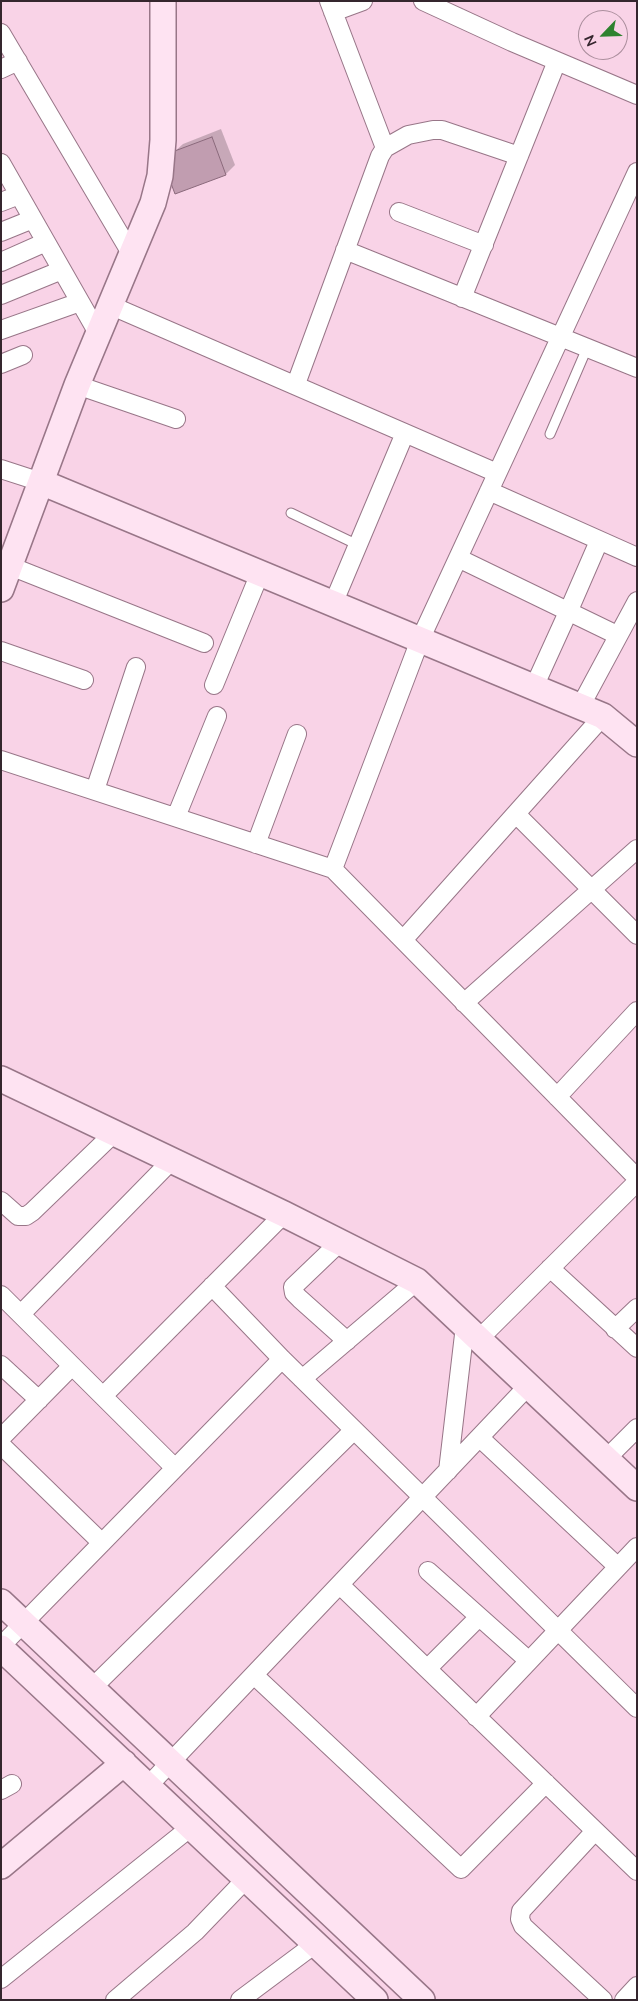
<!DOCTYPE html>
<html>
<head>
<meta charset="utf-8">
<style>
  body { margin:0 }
  #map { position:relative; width:638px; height:2001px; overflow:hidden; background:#f9d3e7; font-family:Mulish,sans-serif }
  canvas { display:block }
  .frame { position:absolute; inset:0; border:2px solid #35262e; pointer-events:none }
  .north { position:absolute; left:578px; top:10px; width:50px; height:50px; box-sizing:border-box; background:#f9d3e7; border:1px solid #ab8e9d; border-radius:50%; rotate:246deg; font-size:14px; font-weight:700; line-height:20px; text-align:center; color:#35262e }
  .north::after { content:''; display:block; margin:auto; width:18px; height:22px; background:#2e822f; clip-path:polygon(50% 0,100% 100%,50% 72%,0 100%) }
</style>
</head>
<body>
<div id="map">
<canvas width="638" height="2001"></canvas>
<div class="frame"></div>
<div class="north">N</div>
</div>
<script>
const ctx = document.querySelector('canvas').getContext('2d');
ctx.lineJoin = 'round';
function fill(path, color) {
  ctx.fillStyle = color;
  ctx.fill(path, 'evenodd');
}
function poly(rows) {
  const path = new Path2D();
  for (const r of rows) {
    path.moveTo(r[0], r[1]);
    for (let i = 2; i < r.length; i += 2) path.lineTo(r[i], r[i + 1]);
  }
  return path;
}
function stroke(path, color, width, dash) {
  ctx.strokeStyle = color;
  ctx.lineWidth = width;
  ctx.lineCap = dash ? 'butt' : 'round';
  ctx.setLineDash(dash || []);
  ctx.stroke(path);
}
const shadow = poly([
  [221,129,235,165,226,174,176,193,173,153,183,144]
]);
const building = poly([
  [212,137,226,175,175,194,169,178,172,152,212,137]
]);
const lane = poly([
  [550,434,587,348],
  [291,513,358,545]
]);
const street = poly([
  [329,1,385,148],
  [423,1,512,42,637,95],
  [333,12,363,1],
  [1,33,132,255],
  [1,69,18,61],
  [1,163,99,335],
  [1,202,19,195],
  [399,212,484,245],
  [1,232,33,219],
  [345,250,637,368],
  [1,262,46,242],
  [1,295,62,270],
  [462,298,557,61],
  [112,306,497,473],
  [1,330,80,302],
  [1,364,23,355],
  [296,384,380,156,385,148,408,135,433,130,442,130,519,156],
  [77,385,176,419],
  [1,469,41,482],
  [489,491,637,557],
  [458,558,617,635],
  [10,566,204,643],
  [333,604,405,433],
  [1,651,84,680],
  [214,685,260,573],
  [534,687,569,610,599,541],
  [580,707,637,601],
  [1,760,333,869,637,1178],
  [95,790,136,667],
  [516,814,637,935],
  [176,817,217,716],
  [256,844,297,734],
  [333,869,420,640,637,172],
  [403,940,603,716],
  [464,1003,637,849],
  [557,1097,637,1011],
  [1,1201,18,1216,26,1216,32,1212,114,1133],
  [340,1242,293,1287,294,1293,300,1299,347,1341],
  [550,1268,637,1348],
  [212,1286,282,1359,637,1708],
  [1,1295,175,1468],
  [21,1314,172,1160],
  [615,1329,637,1308],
  [479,1339,637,1182],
  [1,1365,39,1400],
  [302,1379,417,1281],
  [103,1396,284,1214],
  [1,1438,72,1366],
  [480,1438,618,1567],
  [1,1445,102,1543],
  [606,1459,637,1428],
  [448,1471,465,1326],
  [428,1571,529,1661],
  [340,1585,637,1871],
  [1,1646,282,1359],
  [427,1669,479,1617],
  [255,1676,461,1869,546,1783],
  [92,1688,354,1430],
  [476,1717,637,1547],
  [148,1786,528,1386],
  [1,1790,12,1784],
  [595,1831,521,1911,520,1919,523,1926,603,2000],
  [1,1979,191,1827],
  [115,2000,195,1932,246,1879],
  [240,2000,315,1944],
  [624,2000,637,1986]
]);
const secondary = poly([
  [41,482,603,716,637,744],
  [1,589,77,385,153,203,160,176,163,140,163,1],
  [1,1079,284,1214,417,1281,637,1488],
  [1,1602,422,2000],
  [1,1648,375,2000],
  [1,1866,124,1763]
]);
fill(shadow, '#0003');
fill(building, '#c19db0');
stroke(building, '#8a697b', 1);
stroke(lane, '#987688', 11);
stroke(street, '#987688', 20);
stroke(secondary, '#987688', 28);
stroke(lane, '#fff', 9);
stroke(street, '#fff', 18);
stroke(secondary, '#fee3f2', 25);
</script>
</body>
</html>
